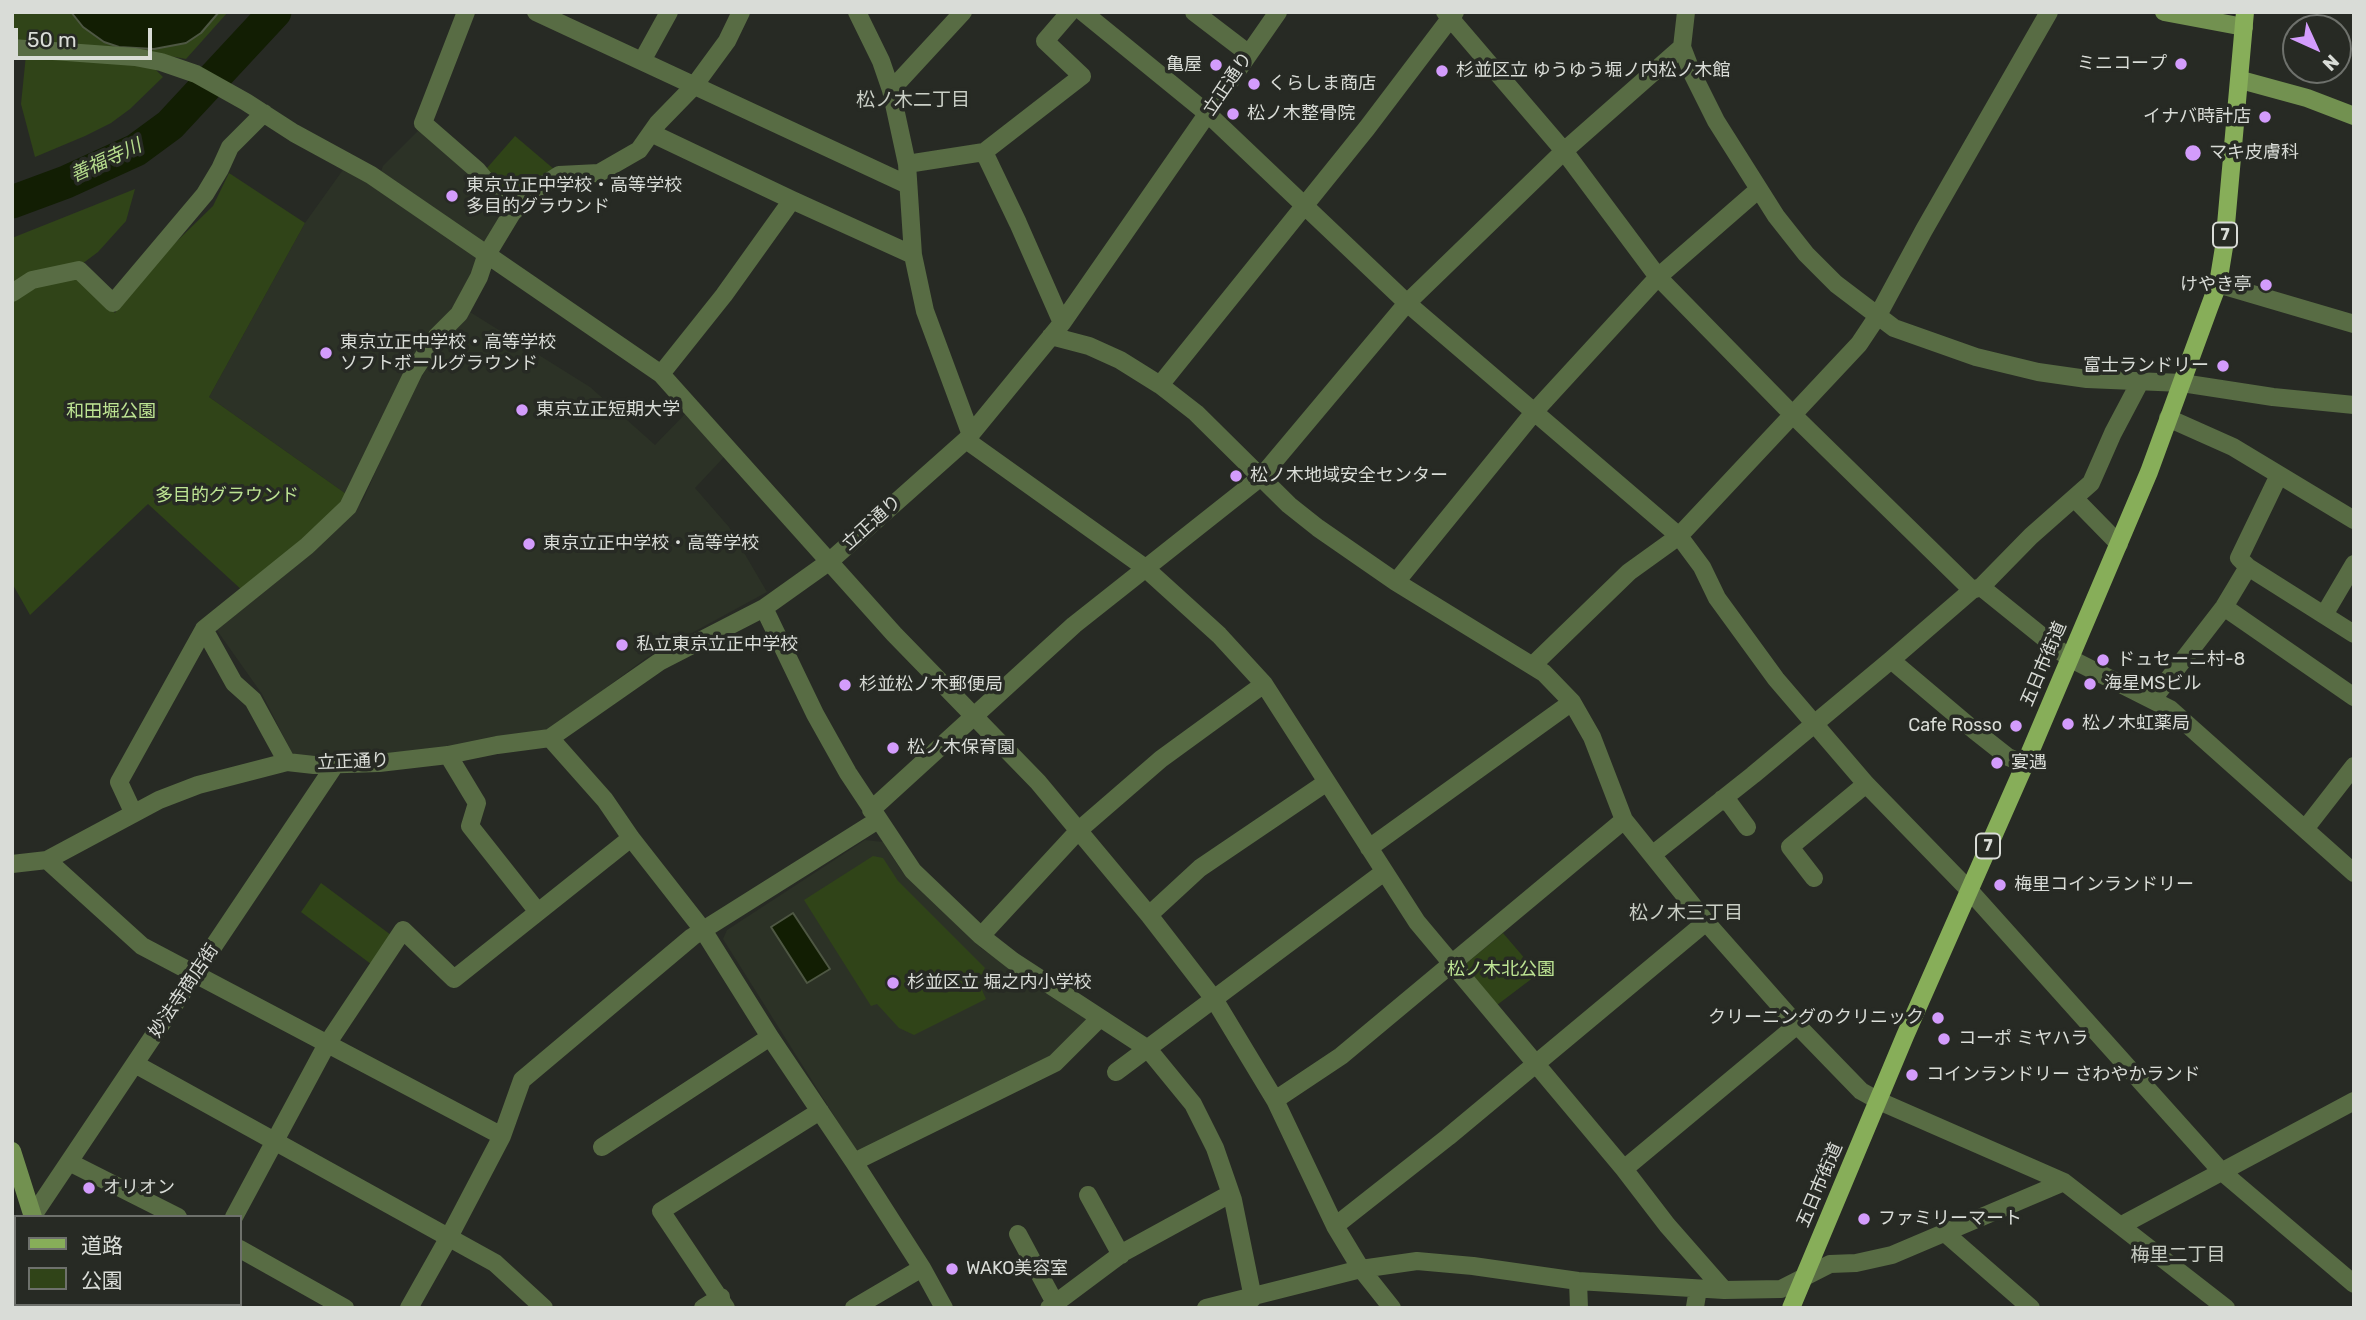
<!DOCTYPE html>
<html>
<head>
<meta charset="utf-8">
<style>
  body { margin:0 }
  #map { position:relative; width:2366px; height:1320px; overflow:hidden; background:#272a24; font-family:Rubik,"Noto Sans JP",sans-serif }
  canvas { display:block }
  .frame { position:absolute; inset:0; border:14px solid #d9dcd7; pointer-events:none }
  .legend { position:absolute; left:14px; top:1215px; width:228px; height:91px; box-sizing:border-box; background:#272a24; border:2px solid #6e716c; margin:0; padding:9px 12px; list-style:none; font-size:21px; color:#d9dcd7 }
  .legend li { display:flex; align-items:center; gap:14px; height:35px }
  .legend b { width:35px; border:2px solid #6e716c }
  .north { position:absolute; left:2282px; top:14px; width:70px; height:70px; box-sizing:border-box; background:#272a24; border:2px solid #6e716c; border-radius:50%; rotate:135deg; font-size:19px; font-weight:700; line-height:28px; text-align:center; color:#d9dcd7 }
  .north::after { content:''; display:block; margin:auto; width:24px; height:32px; background:#d39cfc; clip-path:polygon(50% 0,100% 100%,50% 72%,0 100%) }
  .scale { position:absolute; left:14px; top:28px; width:138px; height:32px; box-sizing:border-box; border:4px solid #d9dcd7; border-top:0; padding-left:9px; font-size:21px; line-height:24px; white-space:nowrap; color:#d9dcd7; -webkit-text-stroke:5px #272a24; paint-order:stroke }
</style>
</head>
<body>
<div id="map">
<canvas width="2366" height="1320"></canvas>
<div class="frame"></div>
<ul class="legend">
<li><b style="height:9px;background:#87ae59"></b>道路</li>
<li><b style="height:19px;background:#304418"></b>公園</li>
</ul>
<div class="north">N</div>
<div class="scale">50 m</div>
</div>
<script>
const ctx = document.querySelector('canvas').getContext('2d');
ctx.lineJoin = 'round';
function fill(path, color) {
  ctx.fillStyle = color;
  ctx.fill(path, 'evenodd');
}
function poly(rows) {
  const path = new Path2D();
  for (const r of rows) {
    path.moveTo(r[0], r[1]);
    for (let i = 2; i < r.length; i += 2) path.lineTo(r[i], r[i + 1]);
  }
  return path;
}
function stroke(path, color, width, dash) {
  ctx.strokeStyle = color;
  ctx.lineWidth = width;
  ctx.lineCap = dash ? 'butt' : 'round';
  ctx.setLineDash(dash || []);
  ctx.stroke(path);
}
function label(font, color, halo, rows, align = 'center') {
  ctx.font = font + ' Rubik,"Noto Sans JP",sans-serif';
  ctx.lineWidth = 7;
  ctx.setLineDash([]);
  ctx.textBaseline = 'middle';
  ctx.strokeStyle = halo;
  ctx.fillStyle = color;
  for (const [text, x, y, turn = 0] of rows) {
    ctx.save();
    ctx.translate(x, y);
    ctx.rotate((+turn || 0) * Math.PI / 180);
    ctx.textAlign = isNaN(turn) ? turn : align;
    if (halo) ctx.strokeText(text, 0, 0);
    ctx.fillText(text, 0, 0);
    ctx.restore();
  }
}
const built = poly([
  [418,131,429,136,458,161,507,214,483,246,380,174,383,166],
  [345,167,478,257,479,263,349,496,209,397,305,223],
  [470,312,590,387,655,445,685,414,725,456,695,488,729,527,767,592,646,658,548,731,447,749,349,759,294,757,262,694,216,629,337,528,363,500,404,408,437,349],
  [865,840,883,842,901,870,982,949,1089,1016,1087,1023,1053,1057,862,1152,855,1149,723,939,727,930]
]);
const green = poly([
  [12,12,228,12,186,59,142,51,12,41],
  [26,55,151,65,163,77,130,109,111,123,85,136,35,157,21,104],
  [515,136,555,170,517,199,509,198,489,176,487,168],
  [229,173,305,223,209,397,349,496,244,592,148,504,30,615,12,583,12,301,33,287,77,277,115,313,140,277,213,206],
  [135,189,126,221,98,252,82,264,12,288,12,238],
  [873,856,883,858,898,881,985,968,978,981,986,999,914,1035,899,1028,877,1004,871,1006,804,900],
  [321,883,391,935,371,964,301,912],
  [1503,933,1538,974,1497,1005,1463,966]
]);
const water = poly([
  [71,12,219,12,201,33,186,43,154,49,119,47,104,42,83,27,71,12],
  [793,913,830,969,807,983,771,927,793,913]
]);
const river = poly([
  [12,202,66,182,136,150,170,125,275,12]
]);
const street = poly([
  [466,12,423,123,477,170,512,213],
  [536,12,908,185],
  [857,12,881,61,891,90,907,164,913,255,925,311,971,435],
  [1083,12,1208,114,1407,303,1679,536,1702,567,1717,598,1776,679,1866,784,1969,890,2221,1171,2354,1284],
  [1194,12,1249,54],
  [1445,12,1564,151,1658,277,1793,415,1972,590,1981,587,2069,658,2170,709,2354,873],
  [1686,12,1682,47,1692,73,1716,121,1776,216,1806,254,1836,284,1894,328,1976,357,2038,372,2087,379,2182,383,2273,397,2354,405],
  [12,48,135,57,161,62,196,74,246,102,294,133,371,175,661,374,894,634,1038,782,1149,915,1214,999,1275,1100,1335,1226,1361,1269,1392,1308],
  [642,61,669,12],
  [891,90,963,12],
  [651,133,792,200,913,255],
  [984,152,1018,223,1062,323],
  [907,164,984,152,1082,76,1045,41,1070,12],
  [2218,284,2354,324],
  [12,293,32,280,79,270,113,303,205,194,220,169,230,147,264,113],
  [1051,336,1089,346,1120,360,1160,385,1196,413,1289,505,1318,528,1396,582,1544,673,1572,702,1592,737,1624,820,1706,922,1797,1025,1861,1091,1879,1101,2064,1182,2226,1308],
  [661,374,724,295,792,200],
  [1160,385,1367,128,1455,12],
  [2168,418,2233,447,2354,520],
  [966,440,1144,567,1219,635,1264,684,1417,922,1624,1169,1667,1225,1724,1290],
  [2074,498,2119,544],
  [2248,567,2239,558,2279,475],
  [1396,582,1535,411,1658,277,1759,189],
  [1981,587,2031,536,2091,483,2113,433,2141,380],
  [2224,607,2354,697],
  [764,608,815,714,848,773,913,871,981,936,1013,961,1148,1049,1193,1104,1215,1148,1233,1200,1253,1298],
  [2324,615,2354,564],
  [204,629,234,683,253,700,287,762],
  [1891,660,1975,731,2008,757,2025,764],
  [1533,665,1629,572,1679,536,1859,344,1877,317,1924,230,2049,12],
  [2153,699,2224,607,2248,567,2354,634],
  [550,738,605,800,631,838,703,930,770,1037,854,1162,922,1268,944,1308],
  [448,755,477,803,470,826,538,912],
  [1722,799,1730,804,1747,827],
  [871,810,1074,625,1261,477,1407,303,1564,151,1682,47],
  [133,812,119,782,204,629,307,546,348,507,414,371,437,336,459,314,479,277,486,256,512,213,537,189,559,175,599,173,639,150,658,123,694,86,727,41,741,12],
  [2305,829,2354,766],
  [1369,848,1572,702],
  [1652,855,1753,775,1891,660,1972,590],
  [47,860,142,946,502,1136],
  [12,864,47,860,159,800,198,785,287,762,314,765,379,763,448,755,497,745,550,738,659,662,764,608,830,561,966,440,1062,323,1278,12],
  [1814,878,1790,847,1866,784],
  [1149,915,1200,868,1327,782],
  [981,936,1079,830,1161,759,1264,684],
  [135,1064,495,1263,544,1308],
  [1116,1072,1384,872],
  [1275,1100,1341,1056,1624,820],
  [602,1147,770,1037],
  [854,1162,1055,1063,1100,1018],
  [71,1163,178,1217],
  [1624,1169,1797,1025],
  [1088,1195,1121,1255],
  [32,1217,335,765],
  [234,1217,327,1044,403,930,454,979,631,838],
  [2122,1225,2354,1101],
  [1335,1226,1448,1137,1706,922],
  [1945,1233,2031,1308],
  [1018,1234,1055,1303],
  [12,1247,16,1242],
  [240,1249,345,1308],
  [1578,1281,1579,1308],
  [1695,1307,1698,1289],
  [189,1308,190,1304],
  [409,1308,449,1237,502,1136,522,1080,692,937,878,820],
  [703,1308,721,1297],
  [726,1308,661,1211,820,1111],
  [854,1308,922,1268],
  [1049,1308,1124,1252,1230,1194],
  [1206,1308,1361,1269,1417,1261,1473,1266,1578,1281,1724,1290,1781,1289,1830,1264,1856,1263,1892,1255,2064,1182]
]);
const secondary = poly([
  [2164,12,2244,27],
  [2241,80,2307,98,2354,116],
  [12,1151,33,1217],
  [59,1304,60,1308]
]);
const primary = poly([
  [1791,1308,1905,1036,2025,764,2149,472,2209,308,2218,284,2224,247,2245,12]
]);
const markers = [
  [2181,64,7,"#d39cfc"],
  [1216,65,7,"#d39cfc"],
  [1442,71,7,"#d39cfc"],
  [1254,84,7,"#d39cfc"],
  [1233,114,7,"#d39cfc"],
  [2265,117,7,"#d39cfc"],
  [2193,153,9,"#d39cfc"],
  [452,196,7,"#d39cfc"],
  [2266,285,7,"#d39cfc"],
  [326,353,7,"#d39cfc"],
  [2223,366,7,"#d39cfc"],
  [522,410,7,"#d39cfc"],
  [1236,476,7,"#d39cfc"],
  [529,544,7,"#d39cfc"],
  [622,645,7,"#d39cfc"],
  [2103,660,7,"#d39cfc"],
  [2090,684,7,"#d39cfc"],
  [845,685,7,"#d39cfc"],
  [2068,724,7,"#d39cfc"],
  [2016,726,7,"#d39cfc"],
  [893,748,7,"#d39cfc"],
  [1997,763,7,"#d39cfc"],
  [2000,885,7,"#d39cfc"],
  [893,983,7,"#d39cfc"],
  [1938,1018,7,"#d39cfc"],
  [1944,1039,7,"#d39cfc"],
  [1912,1075,7,"#d39cfc"],
  [89,1188,7,"#d39cfc"],
  [1864,1219,7,"#d39cfc"],
  [952,1269,7,"#d39cfc"]
];
const shields = [
  [2225,235,24],
  [1988,846,24]
];
const shieldNames = [
  ["7",2225,235],
  ["7",1988,846]
];
const poiNames = [
  ["ミニコープ",2167,64,"right"],
  ["亀屋",1202,65,"right"],
  ["杉並区立 ゆうゆう堀ノ内松ノ木館",1456,71],
  ["くらしま商店",1268,84],
  ["松ノ木整骨院",1247,114],
  ["イナバ時計店",2251,117,"right"],
  ["マキ皮膚科",2209,153],
  ["東京立正中学校・高等学校",466,186],
  ["多目的グラウンド",466,207],
  ["けやき亭",2252,285,"right"],
  ["東京立正中学校・高等学校",340,343],
  ["ソフトボールグラウンド",340,364],
  ["富士ランドリー",2209,366,"right"],
  ["東京立正短期大学",536,410],
  ["松ノ木地域安全センター",1250,476],
  ["東京立正中学校・高等学校",543,544],
  ["私立東京立正中学校",636,645],
  ["ドュセーニ村-8",2117,660],
  ["海星MSビル",2104,684],
  ["杉並松ノ木郵便局",859,685],
  ["松ノ木虹薬局",2082,724],
  ["Cafe Rosso",2002,726,"right"],
  ["松ノ木保育園",907,748],
  ["宴遇",2011,763],
  ["梅里コインランドリー",2014,885],
  ["杉並区立 堀之内小学校",907,983],
  ["クリーニングのクリニック",1924,1018,"right"],
  ["コーポ ミヤハラ",1958,1039],
  ["コインランドリー さわやかランド",1926,1075],
  ["オリオン",103,1188],
  ["ファミリーマート",1878,1219],
  ["WAKO美容室",966,1269]
];
const streetNames = [
  ["立正通り",1228,84,-56],
  ["立正通り",872,523,-42],
  ["五日市街道",2044,664,-67],
  ["立正通り",353,762,-2],
  ["妙法寺商店街",184,991,-56],
  ["五日市街道",1820,1185,-67]
];
const parkNames = [
  ["和田堀公園",111,412],
  ["多目的グラウンド",227,496],
  ["松ノ木北公園",1501,970]
];
const neighbourhoodNames = [
  ["松ノ木二丁目",913,101],
  ["松ノ木三丁目",1686,914],
  ["梅里二丁目",2178,1256]
];
const waterNames = [
  ["善福寺川",106,161,-25]
];
fill(built, '#2c3226');
fill(green, '#304418');
fill(water, '#121e03');
stroke(water, '#4e5743', 2);
stroke(river, '#121e03', 33);
stroke(street, '#586c44', 18);
stroke(secondary, '#729150', 18);
stroke(primary, '#87ae59', 18);
for (const [x, y, r, color] of markers) {
  const dot = new Path2D();
  dot.arc(x, y, r, 0, 2 * Math.PI);
  ctx.fillStyle = color;
  ctx.fill(dot);
  stroke(dot, '#272a24', 2.5);
}
for (const [x, y, w] of shields) {
  const box = new Path2D();
  box.roundRect(x - w / 2, y - 12.5, w, 25, 5);
  ctx.fillStyle = '#272a24';
  ctx.fill(box);
  stroke(box, '#d9dcd7', 2);
}
label('bold 16px', '#d9dcd7', null, shieldNames);
label('18px', '#d9dcd7', '#272a24', poiNames, 'left');
label('18px', '#d9dcd7', '#272a24', streetNames);
label('18px', '#bde493', '#272a24', parkNames);
label('19px', '#c9cec5', '#272a24', neighbourhoodNames);
label('italic 19px', '#b6dd8d', '#272a24', waterNames);
</script>
</body>
</html>
